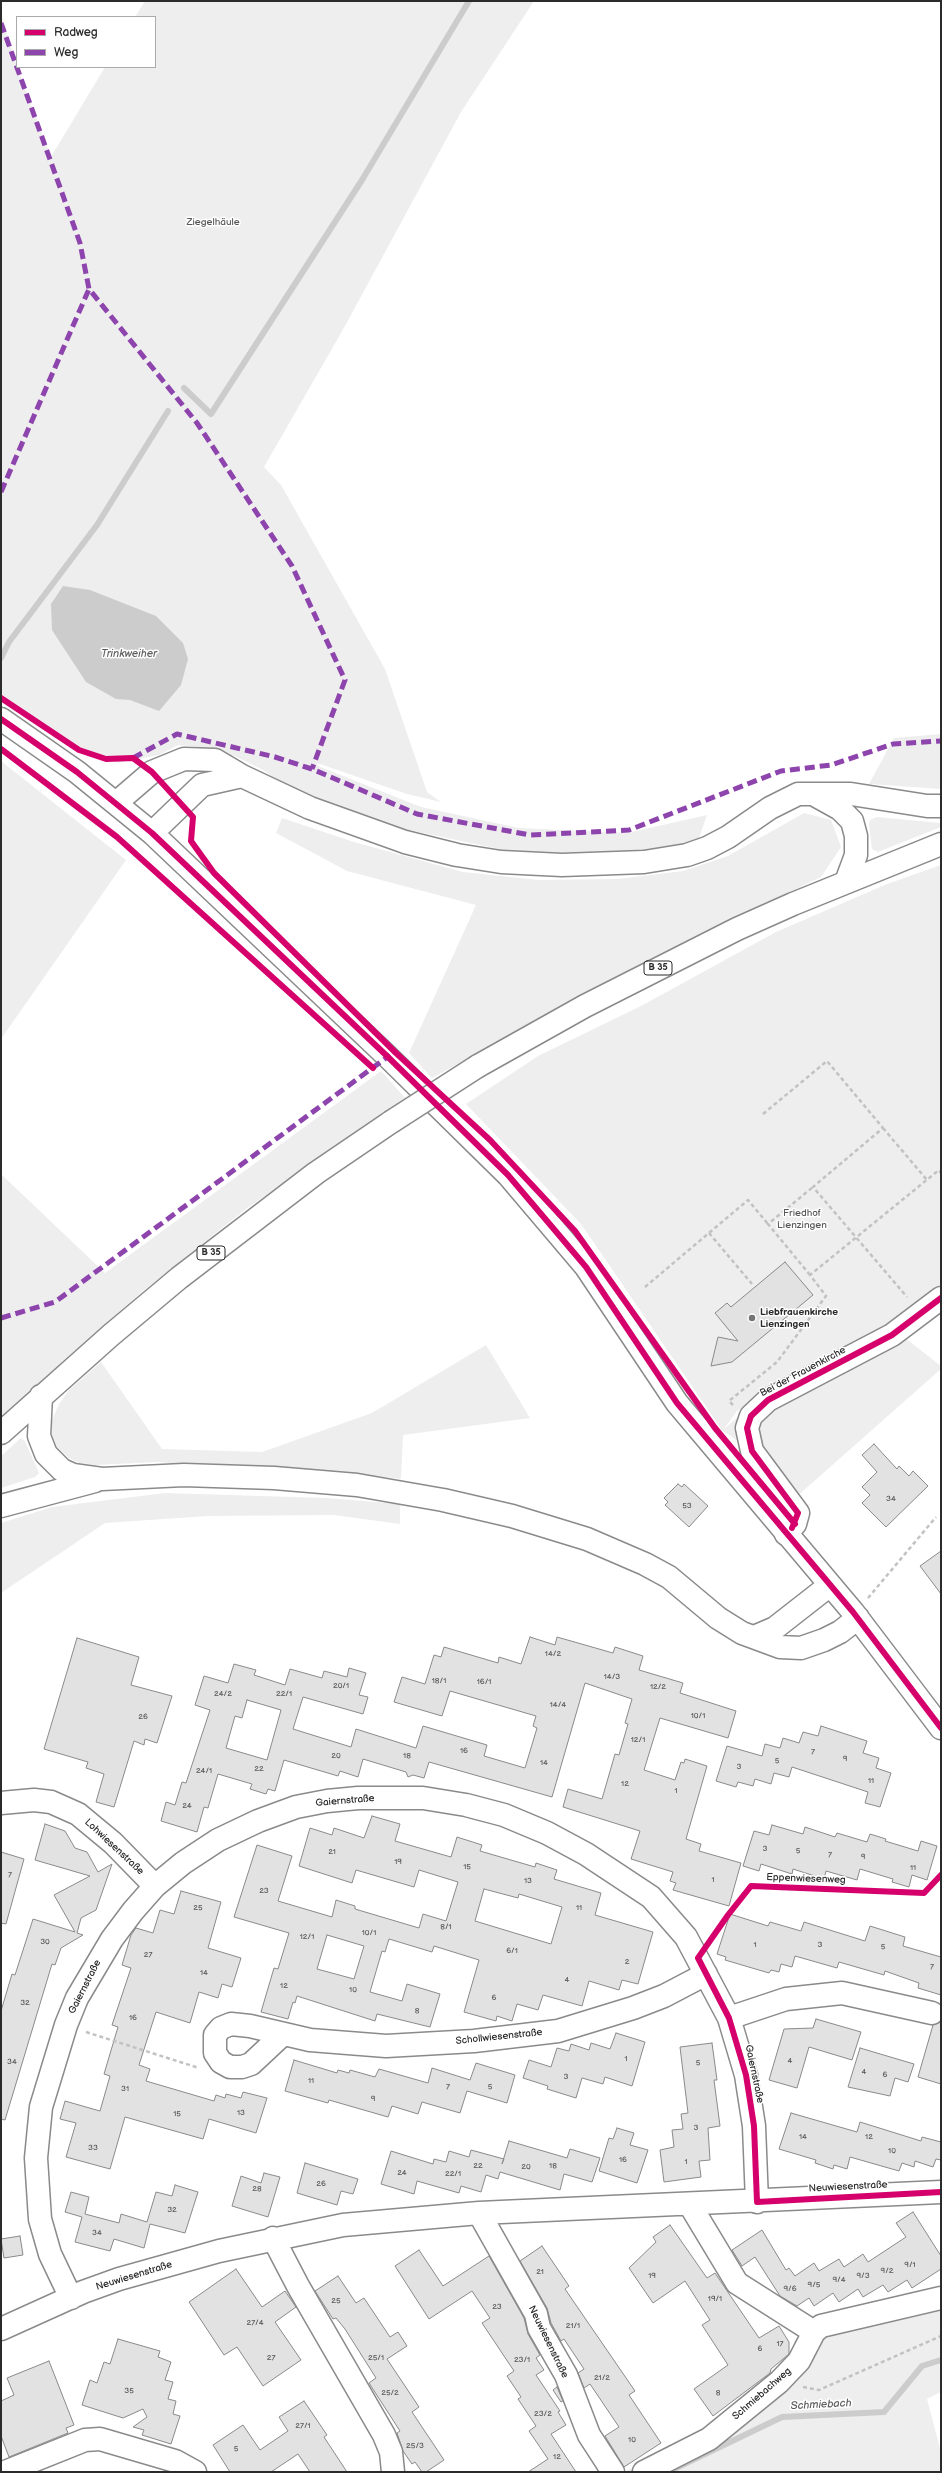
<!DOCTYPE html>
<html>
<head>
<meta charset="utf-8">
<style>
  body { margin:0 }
  #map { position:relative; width:942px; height:2473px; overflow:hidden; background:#fff; font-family:"Balsamiq Sans",sans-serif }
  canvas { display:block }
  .frame { position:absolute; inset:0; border:2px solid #2b2b2b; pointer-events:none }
  .legend { position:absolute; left:16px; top:16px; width:140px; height:52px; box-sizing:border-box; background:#fff; border:1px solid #aaa; margin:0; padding:5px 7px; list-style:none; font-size:12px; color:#2b2b2b }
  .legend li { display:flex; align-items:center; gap:8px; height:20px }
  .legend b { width:20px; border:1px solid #aaa }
</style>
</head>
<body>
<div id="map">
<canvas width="942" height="2473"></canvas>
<div class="frame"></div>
<ul class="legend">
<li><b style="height:5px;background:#d6006c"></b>Radweg</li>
<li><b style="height:5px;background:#8e44ad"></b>Weg</li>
</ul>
</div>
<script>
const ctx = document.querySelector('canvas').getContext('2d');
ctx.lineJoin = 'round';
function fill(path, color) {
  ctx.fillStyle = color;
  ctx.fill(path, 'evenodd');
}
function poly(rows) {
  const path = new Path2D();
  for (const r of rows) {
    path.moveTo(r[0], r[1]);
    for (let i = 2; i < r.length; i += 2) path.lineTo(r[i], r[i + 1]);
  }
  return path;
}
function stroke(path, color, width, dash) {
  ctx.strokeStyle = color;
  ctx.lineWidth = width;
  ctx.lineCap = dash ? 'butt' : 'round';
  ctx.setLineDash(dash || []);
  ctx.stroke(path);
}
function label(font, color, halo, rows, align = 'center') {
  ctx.font = font + ' "Balsamiq Sans",sans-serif';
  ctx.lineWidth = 3;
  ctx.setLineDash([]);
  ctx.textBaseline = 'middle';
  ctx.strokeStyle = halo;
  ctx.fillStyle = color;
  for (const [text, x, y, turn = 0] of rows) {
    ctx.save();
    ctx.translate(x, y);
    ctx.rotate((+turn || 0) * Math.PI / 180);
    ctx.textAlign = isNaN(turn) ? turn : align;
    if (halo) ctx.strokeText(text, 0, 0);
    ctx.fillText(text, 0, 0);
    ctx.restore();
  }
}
const built = poly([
  [145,1,534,1,461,112,345,326,264,467,281,485,385,669,427,792,441,802,407,794,317,763,318,766,421,807,519,828,627,833,707,815,698,841,659,852,613,856,504,850,385,825,290,789,263,770,235,756,199,747,178,745,159,755,118,763,69,746,1,694,1,13,17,67,51,157,105,67,155,67,155,17,135,17],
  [941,734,941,789,869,784,894,738],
  [1,761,126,860,1,1039],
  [804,813,831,820,841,847,821,877,658,955,432,1078,409,1053,476,905,347,871,276,833,282,818,354,842,463,872,538,880,618,879,683,871,728,856],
  [877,817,941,823,941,827,878,852,872,849,869,824,870,820],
  [941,865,941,1288,891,1327,941,1366,941,1369,795,1498,765,1461,722,1430,581,1224,466,1104,538,1056,641,1006,776,932,887,884],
  [755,1401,755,1402,724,1429,737,1411],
  [381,1071,405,1098,246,1209,143,1291,64,1360,1,1421,1,1174,105,1273],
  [486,1345,530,1418,403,1435,401,1479,343,1472,240,1469,159,1462,95,1465,79,1463,69,1458,57,1447,52,1434,52,1420,59,1404,69,1390,101,1362,162,1449,262,1452,372,1413],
  [21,1438,25,1441,39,1473,35,1477,1,1488,1,1456],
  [165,1493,327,1498,400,1504,400,1524,334,1515,208,1516,105,1523,1,1593,1,1523,52,1507],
  [941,2293,941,2392,927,2399,941,2452,941,2472,623,2472,692,2443,796,2360,794,2341,809,2323]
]);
const water = poly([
  [63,586,90,590,156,616,183,643,188,659,181,685,159,711,130,700,116,699,86,682,52,630,51,604]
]);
const stream = poly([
  [184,388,211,414,362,180,469,1],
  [1,658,9,642,97,525,168,411],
  [668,2472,782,2417,884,2412,922,2366,941,2360]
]);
const building = poly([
  [785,1262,813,1295,732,1362,711,1366,718,1337,738,1341,715,1313,727,1303,731,1307,785,1262],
  [874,1444,897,1469,899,1466,909,1476,913,1471,928,1486,886,1527,862,1503,870,1495,862,1487,877,1472,862,1455,874,1444],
  [678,1484,682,1487,684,1484,708,1506,689,1527,665,1505,668,1502,664,1498,678,1484],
  [941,1551,941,1594,920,1566,941,1551],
  [530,1637,555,1645,557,1637,613,1653,615,1647,643,1656,639,1670,683,1683,680,1693,736,1711,728,1738,660,1718,644,1770,675,1780,681,1762,684,1763,685,1759,707,1766,686,1839,701,1844,699,1851,741,1863,729,1906,673,1890,676,1883,670,1881,673,1872,631,1859,640,1831,563,1807,568,1789,602,1799,615,1754,619,1755,628,1724,625,1723,632,1699,585,1683,552,1797,429,1762,424,1778,413,1775,408,1777,406,1772,363,1759,358,1777,340,1771,338,1776,284,1760,275,1791,268,1789,266,1794,250,1789,252,1784,218,1774,208,1808,204,1807,197,1832,161,1821,166,1802,175,1805,182,1782,186,1783,210,1710,195,1705,204,1676,228,1683,234,1664,256,1670,254,1675,285,1685,290,1669,322,1678,324,1671,347,1677,349,1668,366,1673,359,1695,368,1697,363,1714,303,1697,293,1729,351,1747,356,1729,416,1748,423,1726,487,1745,484,1756,525,1768,537,1728,533,1726,536,1716,450,1691,442,1716,394,1702,402,1677,425,1684,434,1655,441,1657,444,1647,498,1663,499,1657,521,1664,530,1637],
  [247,1700,281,1710,267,1760,226,1748,235,1716,242,1718,247,1700],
  [77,1638,139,1657,131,1685,172,1696,157,1743,145,1739,144,1745,134,1741,114,1807,96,1802,104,1774,86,1768,88,1762,44,1749,77,1638],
  [821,1726,867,1741,863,1753,879,1758,876,1768,891,1773,880,1807,865,1803,868,1792,792,1767,789,1777,774,1773,771,1784,755,1779,753,1786,738,1782,736,1787,716,1781,727,1746,762,1756,765,1744,780,1748,783,1738,799,1743,803,1732,818,1736,821,1726],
  [372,1816,400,1824,395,1841,451,1857,457,1837,482,1845,480,1851,535,1867,536,1863,557,1870,554,1879,601,1893,595,1915,653,1932,638,1984,622,1980,619,1990,589,1981,582,2006,543,1995,538,2010,517,2004,512,2021,497,2016,496,2021,464,2012,479,1960,434,1946,432,1952,389,1939,385,1952,382,1951,370,1992,402,2001,407,1984,440,1994,430,2027,377,2014,375,2021,297,1996,295,2003,293,2002,288,2019,261,2012,274,1968,278,1969,289,1933,234,1917,257,1845,292,1856,278,1901,332,1917,336,1900,355,1906,355,1909,419,1928,423,1914,446,1921,458,1882,419,1870,414,1887,356,1870,352,1883,299,1866,310,1828,332,1835,334,1828,364,1838,372,1816],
  [484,1889,518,1898,519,1894,562,1907,551,1944,475,1921,484,1889],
  [327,1935,364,1946,354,1979,317,1969,327,1935],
  [45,1824,65,1831,75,1848,87,1852,98,1872,112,1864,96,1910,81,1918,77,1933,83,1935,61,1948,55,1965,52,1964,5,2120,1,2119,1,2011,12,1974,15,1975,33,1919,75,1932,54,1895,90,1876,35,1860,45,1824],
  [772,1825,803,1834,805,1827,835,1837,837,1833,867,1842,870,1834,886,1839,885,1841,918,1851,921,1841,937,1846,927,1880,912,1875,909,1887,892,1882,893,1879,860,1869,857,1880,826,1871,824,1879,793,1869,792,1874,761,1864,759,1871,743,1866,754,1831,769,1835,772,1825],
  [1,1852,24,1859,6,1924,1,1923,1,1852],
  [181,1891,221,1902,208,1948,241,1958,232,1987,222,1984,218,1998,199,1992,190,2023,156,2012,139,2065,150,2069,146,2081,214,2101,216,2095,225,2098,226,2094,241,2098,243,2092,267,2098,256,2133,209,2119,203,2139,125,2117,110,2169,66,2157,76,2123,60,2119,65,2101,100,2111,110,2076,104,2074,118,2027,112,2025,131,1968,122,1965,131,1935,136,1928,153,1933,160,1910,174,1914,181,1891],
  [730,1914,768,1926,770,1922,801,1931,804,1922,865,1941,870,1926,905,1937,903,1946,941,1957,941,1995,918,1988,919,1983,885,1971,884,1975,839,1962,837,1968,795,1956,792,1967,781,1964,779,1972,771,1970,769,1973,725,1960,726,1957,717,1954,730,1914],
  [816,2019,861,2032,852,2060,809,2047,797,2088,769,2080,784,2029,813,2028,816,2019],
  [941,2022,941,2084,918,2077,933,2025,941,2022],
  [616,2033,645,2042,632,2086,605,2077,603,2084,582,2078,576,2098,547,2089,548,2086,523,2078,529,2060,551,2067,557,2048,569,2051,571,2044,589,2050,591,2043,610,2049,616,2033],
  [712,2043,717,2080,714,2080,720,2126,708,2128,710,2160,699,2161,701,2177,664,2182,660,2150,674,2147,672,2130,683,2129,681,2114,688,2113,680,2047,712,2043],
  [860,2048,914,2064,908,2082,895,2078,890,2096,848,2087,860,2048],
  [294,2060,337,2073,338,2070,349,2073,350,2070,375,2077,379,2069,428,2083,432,2068,470,2080,476,2063,515,2075,507,2103,467,2091,460,2113,422,2102,418,2114,392,2106,388,2117,329,2100,328,2103,285,2091,294,2060],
  [791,2113,857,2132,860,2122,921,2141,922,2137,941,2142,941,2160,936,2159,933,2167,915,2161,914,2167,902,2163,899,2171,850,2157,847,2169,834,2165,833,2169,815,2163,816,2160,779,2149,791,2113],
  [617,2128,634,2133,630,2145,648,2150,637,2183,599,2171,609,2138,613,2139,617,2128],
  [509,2141,567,2158,570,2149,600,2158,592,2182,564,2174,560,2190,500,2172,498,2179,486,2175,481,2192,461,2186,459,2193,417,2181,414,2194,381,2184,391,2151,433,2164,434,2159,446,2162,449,2151,469,2157,471,2150,504,2159,502,2164,509,2141],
  [305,2163,358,2179,353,2194,341,2191,337,2205,297,2193,305,2163],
  [264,2173,280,2177,268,2217,232,2206,241,2176,261,2183,264,2173],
  [175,2185,198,2192,185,2233,150,2224,144,2248,114,2239,110,2251,75,2242,82,2217,65,2212,71,2192,89,2197,85,2214,119,2223,121,2214,147,2222,156,2192,172,2196,175,2185],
  [913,2212,941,2256,941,2269,912,2288,907,2280,888,2292,883,2285,863,2297,858,2289,839,2302,833,2293,814,2306,809,2298,797,2306,780,2296,755,2257,742,2266,732,2250,762,2230,786,2270,789,2268,795,2276,814,2263,819,2271,839,2259,844,2267,863,2254,868,2262,906,2237,896,2223,913,2212],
  [670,2225,707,2278,715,2273,759,2338,779,2326,789,2342,789,2354,771,2369,770,2373,713,2416,694,2389,728,2365,702,2325,710,2320,685,2281,653,2303,629,2268,656,2242,653,2237,670,2225],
  [20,2236,23,2255,4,2258,1,2239,20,2236],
  [542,2246,569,2286,565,2289,635,2391,629,2395,661,2443,624,2467,605,2436,619,2427,590,2384,584,2388,578,2373,584,2369,564,2339,561,2341,551,2323,547,2308,520,2261,542,2246],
  [419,2250,443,2286,489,2256,524,2318,528,2334,540,2355,536,2358,544,2370,536,2375,560,2411,558,2412,566,2425,551,2434,576,2472,528,2472,548,2459,529,2431,536,2426,518,2399,521,2397,507,2376,514,2371,482,2323,490,2318,472,2291,429,2319,395,2266,419,2250],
  [236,2269,262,2307,285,2291,296,2307,275,2322,301,2360,263,2386,237,2347,224,2355,189,2302,236,2269],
  [338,2276,356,2303,364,2298,390,2337,398,2332,407,2346,387,2359,419,2407,412,2412,444,2460,426,2472,422,2472,415,2462,412,2464,403,2451,397,2433,400,2431,369,2383,376,2378,345,2329,336,2318,333,2319,315,2291,338,2276],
  [118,2339,160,2351,158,2357,171,2362,165,2380,173,2382,168,2399,176,2401,173,2414,180,2416,171,2444,142,2435,144,2430,133,2427,147,2417,143,2409,123,2418,82,2405,90,2380,97,2383,104,2362,110,2364,118,2339],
  [49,2361,74,2425,66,2428,68,2433,9,2457,1,2436,1,2401,14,2395,7,2378,49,2361],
  [557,2387,563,2401,561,2402,553,2390,557,2387],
  [304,2401,327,2435,324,2437,347,2472,310,2472,298,2454,271,2472,230,2472,213,2445,243,2425,260,2450,288,2431,279,2417,304,2401]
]);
const path = poly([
  [763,1114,827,1061,883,1128,813,1187,907,1297],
  [883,1128,927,1180],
  [709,1233,752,1284],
  [810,1275,768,1224,813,1187],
  [645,1287,748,1200,768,1224],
  [733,1405,729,1401,777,1362,826,1296,810,1275,939,1170,941,1173],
  [868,1598,936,1517],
  [712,1938,751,1886,924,1893,941,1875],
  [86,2032,199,2068],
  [803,2387,819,2390,941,2336]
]);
const minor = poly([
  [786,1534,795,1524,798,1513,752,1451,747,1428,751,1416,768,1400,892,1335,941,1298],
  [1,1803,34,1800,51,1802,78,1814,113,1843,155,1886],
  [729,2018,786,1999,842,1993,932,2013],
  [282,2035,251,2064,242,2067,230,2067,221,2062,215,2053,215,2035,221,2028,231,2024,250,2026,310,2040,386,2046,474,2041,558,2031,633,2008,664,1996,706,1974],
  [690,2205,737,2283,814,2332],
  [479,2213,536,2314,539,2328,566,2375,589,2435,613,2472],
  [273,2238,298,2286,384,2435,391,2452,393,2472],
  [71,2298,50,2254,40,2219,36,2158,41,2107,66,2025,77,1998,112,1939,133,1911,155,1886,183,1863,218,1840,258,1821,296,1807,327,1801,358,1798,423,1798,466,1805,504,1815,547,1833,586,1854,651,1897,686,1937,729,2018,746,2075,754,2126,757,2202],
  [1,2329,83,2292,119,2279,219,2251,343,2225,479,2213,941,2192],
  [5,2472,85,2440,100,2439,175,2461,195,2472],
  [644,2472,709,2439,779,2382,799,2361,814,2332,821,2326,941,2298]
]);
const major = poly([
  [1,719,77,772,152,833,388,1057,508,1175,586,1267,677,1403,853,1612,941,1728],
  [813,794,840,809,852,821,856,836,856,855,846,882],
  [116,803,152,772,184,759,215,760,242,776,310,808,405,842,457,855,501,862,562,865,644,862,687,855,707,848,728,837,770,808,798,794,851,794,927,806,941,806],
  [152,833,202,785,242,776],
  [478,1066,585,1006,737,929,793,904,941,844],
  [41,1396,39,1436,46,1454,62,1470,73,1475,102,1479,184,1475,274,1478,357,1485,443,1500,512,1516,587,1539,645,1564,669,1577,718,1618,742,1633,780,1647,801,1648,824,1640,840,1632,858,1618],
  [1,1433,111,1335,179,1278,316,1173,391,1122],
  [1,1506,95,1481],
  [754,1637,775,1628,830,1585]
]);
const majorBridge = poly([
  [391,1122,478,1066]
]);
const quiet = poly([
  [1,23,80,243,89,289,197,423,292,566,345,680,312,769],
  [1,492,89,289],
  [133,758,177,734,275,757,312,769,417,814,530,835,629,830,781,771,831,765,893,744,941,741],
  [1,1318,55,1302,390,1055]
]);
const cycleway = poly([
  [1,698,79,750,106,759,133,758,152,772,193,817,191,841,214,873,396,1053,490,1140,575,1231,715,1428,795,1524],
  [1,719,77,772,152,833,388,1057,508,1175,586,1267,677,1403,853,1612,941,1728],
  [1,749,117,837,373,1068],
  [792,1528,798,1513,752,1451,747,1428,751,1416,768,1400,892,1335,941,1298],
  [941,1875,924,1893,751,1886,728,1915,698,1958,729,2018,746,2075,754,2126,757,2202,941,2192]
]);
const markers = [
  [752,1318,4,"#757575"]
];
const numberNames = [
  ["34",891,1499],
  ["53",687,1506],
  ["14/2",553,1654],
  ["14/3",612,1677],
  ["18/1",439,1681],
  ["16/1",484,1682],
  ["20/1",341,1686],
  ["12/2",658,1687],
  ["24/2",223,1694],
  ["22/1",284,1694],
  ["14/4",558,1705],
  ["10/1",698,1716],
  ["26",143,1717],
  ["12/1",638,1740],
  ["16",464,1751],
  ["7",813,1752],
  ["20",336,1756],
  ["18",407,1756],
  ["9",845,1759],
  ["5",777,1761],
  ["14",544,1763],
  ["3",739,1767],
  ["22",259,1769],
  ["24/1",204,1771],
  ["11",871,1781],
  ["12",625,1784],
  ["1",676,1791],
  ["24",187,1806],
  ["3",765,1849],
  ["5",798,1851],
  ["21",332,1852],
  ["7",830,1855],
  ["9",863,1857],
  ["19",398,1862],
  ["15",467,1867],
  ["11",913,1868],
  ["7",10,1875],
  ["1",713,1880],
  ["13",528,1881],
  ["23",264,1891],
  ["25",198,1908],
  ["11",579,1908],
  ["8/1",446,1927],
  ["10/1",369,1933],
  ["12/1",307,1937],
  ["30",45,1942],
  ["1",755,1945],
  ["3",820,1945],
  ["5",883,1947],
  ["6/1",512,1951],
  ["27",148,1955],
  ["2",627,1962],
  ["7",932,1967],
  ["14",204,1973],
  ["4",567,1980],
  ["12",284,1986],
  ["10",353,1990],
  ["6",494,1998],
  ["32",25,2003],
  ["8",417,2011],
  ["16",133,2018],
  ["1",626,2059],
  ["4",790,2061],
  ["34",12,2062],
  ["5",698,2063],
  ["4",864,2072],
  ["6",885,2075],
  ["3",566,2077],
  ["11",311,2081],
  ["7",448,2087],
  ["5",490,2087],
  ["31",125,2089],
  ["9",373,2099],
  ["13",241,2113],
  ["15",177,2114],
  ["3",696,2128],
  ["14",803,2137],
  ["12",869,2137],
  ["33",93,2148],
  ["10",892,2151],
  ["16",623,2160],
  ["1",686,2162],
  ["22",478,2166],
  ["18",553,2166],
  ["20",526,2167],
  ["24",402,2173],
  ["22/1",453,2174],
  ["26",321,2184],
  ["28",257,2189],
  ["32",172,2210],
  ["34",97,2233],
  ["9/1",910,2265],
  ["9/2",887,2271],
  ["21",540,2272],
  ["19",652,2276],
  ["9/3",863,2276],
  ["9/4",839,2280],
  ["9/5",814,2285],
  ["9/6",790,2289],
  ["19/1",715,2299],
  ["25",336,2301],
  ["23",497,2307],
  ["27/4",255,2323],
  ["21/1",573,2326],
  ["17",780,2344],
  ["6",760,2349],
  ["27",271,2358],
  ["25/1",376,2358],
  ["23/1",522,2360],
  ["21/2",602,2378],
  ["35",129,2391],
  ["25/2",390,2393],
  ["8",718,2393],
  ["23/2",543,2414],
  ["27/1",303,2426],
  ["10",632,2440],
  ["25/3",415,2446],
  ["5",236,2449],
  ["12",557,2457]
];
const shields = [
  [658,968,28],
  [211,1253,28]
];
const shieldNames = [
  ["B 35",658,968],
  ["B 35",211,1253]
];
const parkNames = [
  ["Ziegelhäule",213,222],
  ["Friedhof",802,1213],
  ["Lienzingen",802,1225]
];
const poiNames = [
  ["Liebfrauenkirche",760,1312],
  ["Lienzingen",760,1324]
];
const streetNames = [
  ["Bei der Frauenkirche",803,1372,-28],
  ["Gaiernstraße",345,1801,-5],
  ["Lohwiesenstraße",114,1847,43],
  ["Eppenwiesenweg",806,1879,2],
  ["Gaiernstraße",85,1987,-63],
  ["Schollwiesenstraße",499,2037,-6],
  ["Gaiernstraße",754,2074,78],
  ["Neuwiesenstraße",848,2187,-3],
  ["Neuwiesenstraße",134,2276,-17],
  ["Neuwiesenstraße",548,2342,64],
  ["Schmiebachweg",762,2394,-41]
];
const waterNames = [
  ["Trinkweiher",129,654],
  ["Schmiebach",821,2405,-3]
];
fill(built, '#eee');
fill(water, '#ccc');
stroke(stream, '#ccc', 6);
fill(building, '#e2e2e2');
stroke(building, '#8a8a8a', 1);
stroke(minor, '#8a8a8a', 25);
stroke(major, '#8a8a8a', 25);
stroke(path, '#c2c2c2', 2.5, [4, 3]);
stroke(minor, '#fff', 22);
stroke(major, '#fff', 22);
stroke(majorBridge, '#8a8a8a', 25, []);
stroke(majorBridge, '#fff', 22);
stroke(quiet, '#8e44ad', 5, [10, 5]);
stroke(cycleway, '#d6006c', 6);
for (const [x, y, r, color] of markers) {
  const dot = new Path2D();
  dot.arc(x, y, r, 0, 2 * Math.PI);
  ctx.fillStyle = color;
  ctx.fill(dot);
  stroke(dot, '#fff', 1.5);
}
label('8px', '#595959', null, numberNames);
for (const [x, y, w] of shields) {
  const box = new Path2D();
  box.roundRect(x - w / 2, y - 7, w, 14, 3);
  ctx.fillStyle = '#fff';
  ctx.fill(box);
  stroke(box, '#2b2b2b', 1);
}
label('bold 9px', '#2b2b2b', null, shieldNames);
label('10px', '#585858', '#fff', parkNames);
label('bold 10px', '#2b2b2b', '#fff', poiNames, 'left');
label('10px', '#2b2b2b', '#fff', streetNames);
label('italic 11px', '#5c5c5c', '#fff', waterNames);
</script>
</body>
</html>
